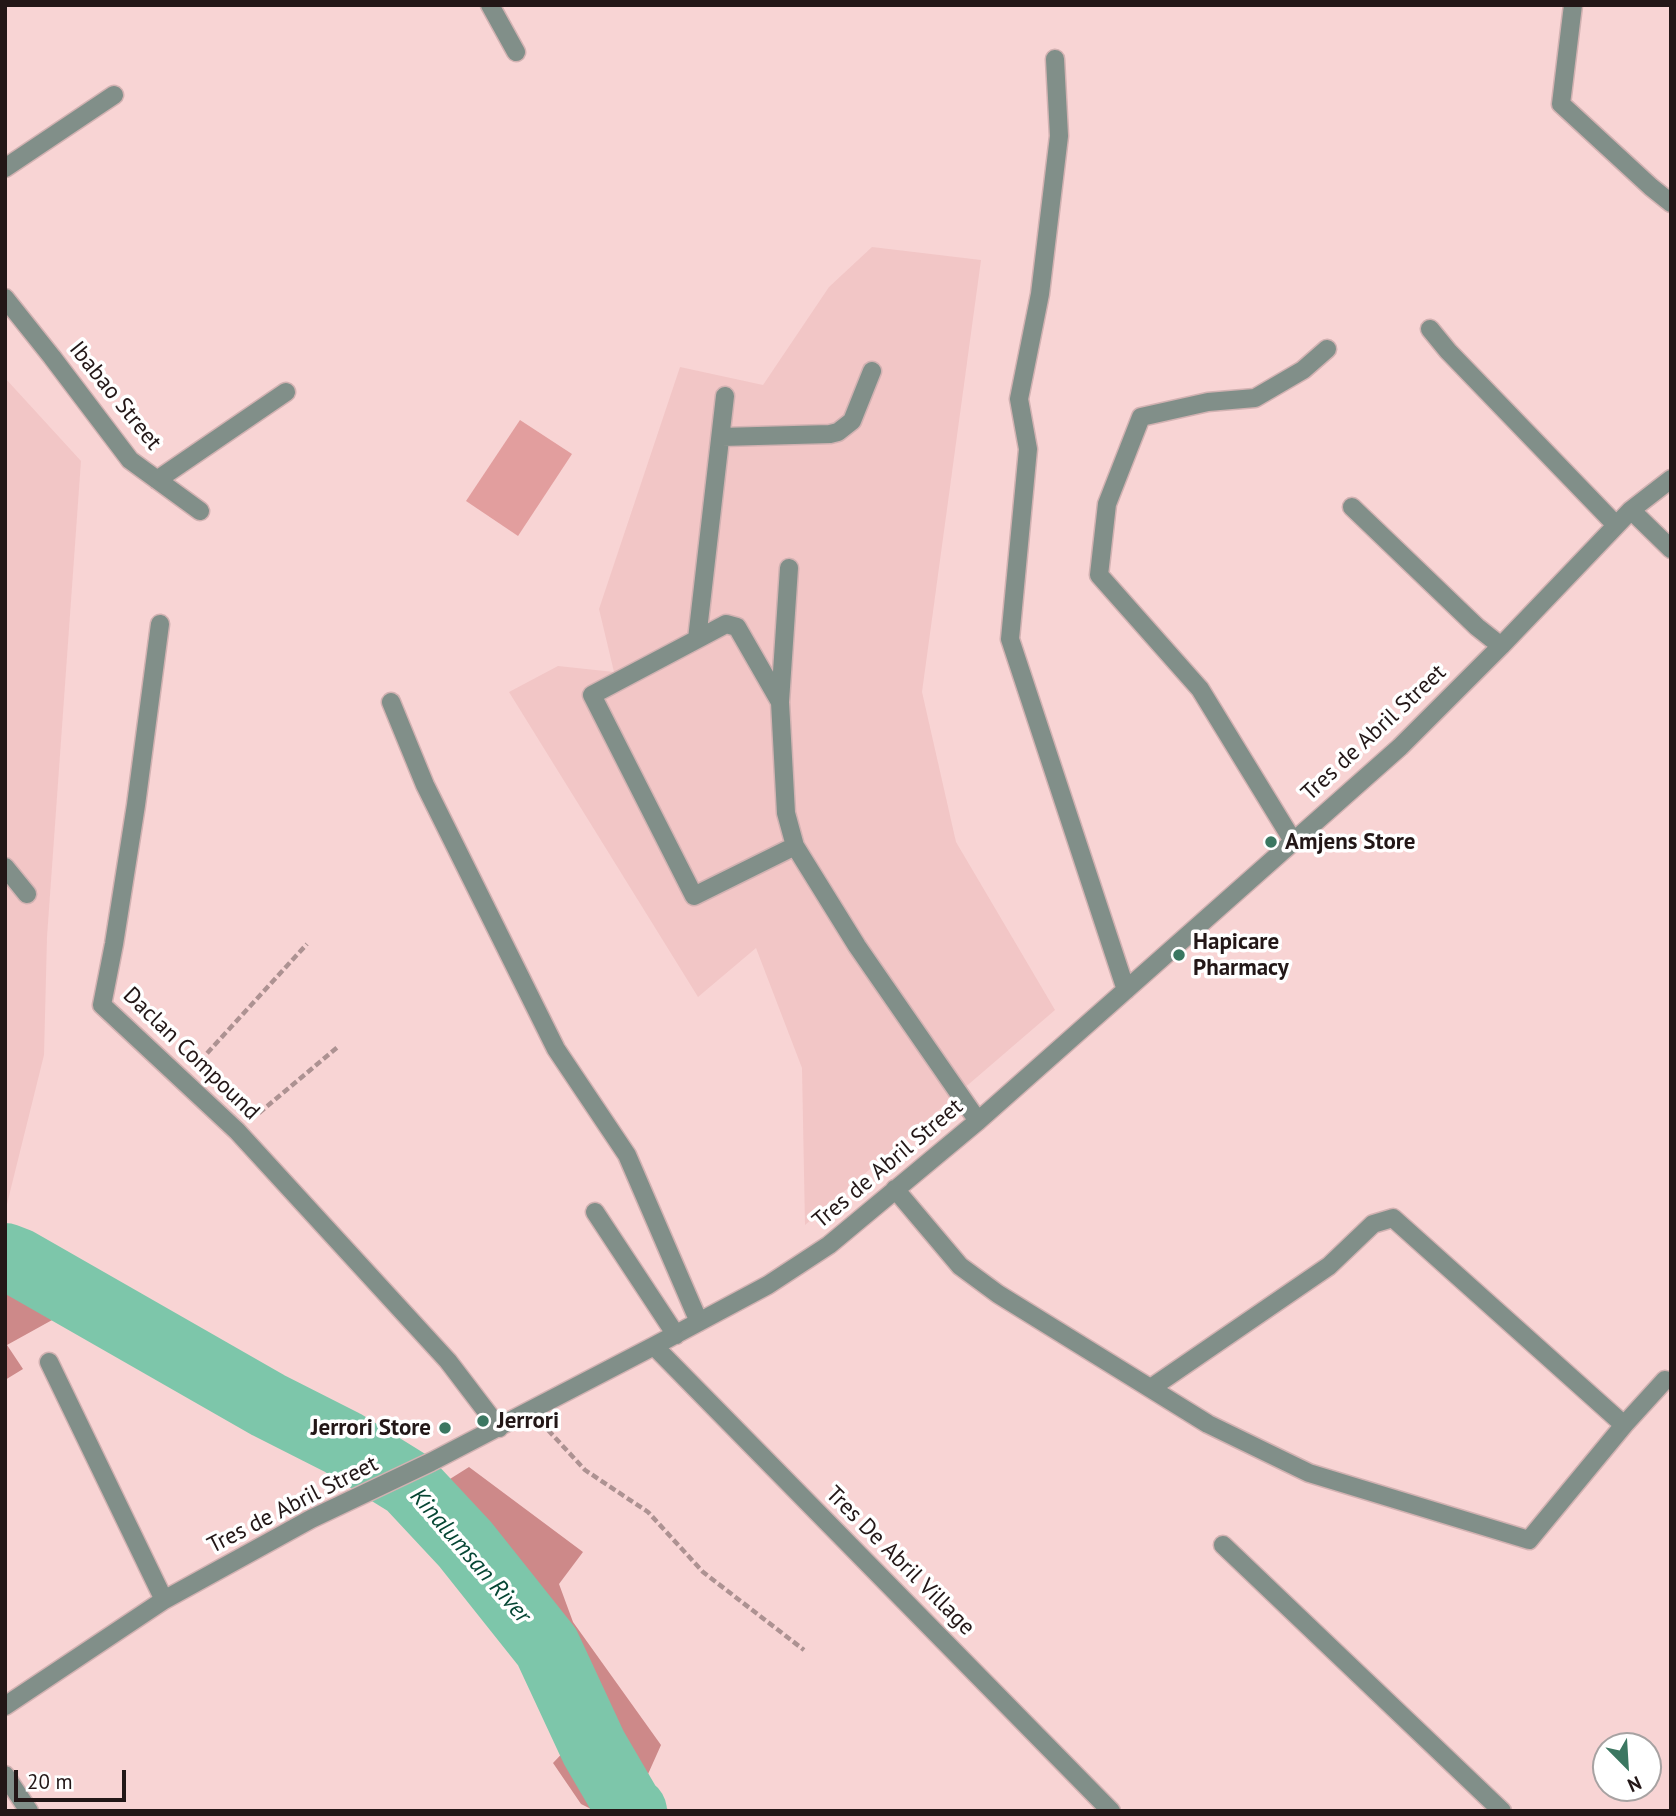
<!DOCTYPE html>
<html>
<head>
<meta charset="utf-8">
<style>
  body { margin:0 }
  #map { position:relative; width:1676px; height:1816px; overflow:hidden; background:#f8d4d4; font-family:"PT Sans",sans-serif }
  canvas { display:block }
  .frame { position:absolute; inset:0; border:7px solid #231717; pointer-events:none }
  .north { position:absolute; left:1592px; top:1732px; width:70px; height:70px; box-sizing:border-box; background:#fff; border:2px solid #a7a2a2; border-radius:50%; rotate:156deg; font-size:19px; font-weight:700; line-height:28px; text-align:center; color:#231717 }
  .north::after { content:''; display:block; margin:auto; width:24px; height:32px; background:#3b7761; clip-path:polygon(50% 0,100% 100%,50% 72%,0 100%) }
  .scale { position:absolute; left:14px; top:1770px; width:112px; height:32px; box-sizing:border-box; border:4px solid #231717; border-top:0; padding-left:9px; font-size:21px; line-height:24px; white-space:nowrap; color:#231717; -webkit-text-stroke:5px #fff; paint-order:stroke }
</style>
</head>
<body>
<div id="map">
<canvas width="1676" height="1816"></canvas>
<div class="frame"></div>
<div class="north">N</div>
<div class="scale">20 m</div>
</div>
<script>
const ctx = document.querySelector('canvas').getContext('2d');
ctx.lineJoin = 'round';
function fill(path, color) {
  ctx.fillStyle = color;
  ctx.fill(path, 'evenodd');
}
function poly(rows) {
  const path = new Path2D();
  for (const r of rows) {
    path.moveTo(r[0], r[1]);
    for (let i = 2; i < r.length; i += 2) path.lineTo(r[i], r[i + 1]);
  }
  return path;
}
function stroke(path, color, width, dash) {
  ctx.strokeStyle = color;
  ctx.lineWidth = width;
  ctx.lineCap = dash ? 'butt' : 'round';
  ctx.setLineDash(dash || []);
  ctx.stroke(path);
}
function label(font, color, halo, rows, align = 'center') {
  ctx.font = font + ' "PT Sans",sans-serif';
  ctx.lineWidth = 7;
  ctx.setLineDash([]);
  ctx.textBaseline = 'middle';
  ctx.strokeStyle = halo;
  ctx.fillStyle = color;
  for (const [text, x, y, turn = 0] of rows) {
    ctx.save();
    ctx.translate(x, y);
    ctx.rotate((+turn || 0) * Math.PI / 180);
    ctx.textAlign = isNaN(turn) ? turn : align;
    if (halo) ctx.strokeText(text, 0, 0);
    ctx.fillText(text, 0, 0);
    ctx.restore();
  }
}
const built = poly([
  [872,247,981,260,922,692,956,842,1055,1010,805,1225,802,1068,756,948,698,997,509,692,558,666,614,672,599,609,680,367,763,385,829,287],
  [5,378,81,461,47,937,44,1055,5,1212]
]);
const green = poly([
  [520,420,572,454,518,536,466,501]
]);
const forest = poly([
  [5,1286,63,1314,7,1345,23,1369,5,1380],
  [469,1467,583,1552,559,1584,573,1622,661,1745,640,1792,671,1811,595,1811,581,1804,553,1763,572,1743,528,1638,411,1498,442,1484]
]);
const river = poly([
  [5,1257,18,1262,268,1405,343,1443,409,1484,465,1544,547,1647,594,1748,629,1808,633,1811]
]);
const path = poly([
  [200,1061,307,944],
  [259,1113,339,1046],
  [548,1430,585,1470,648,1512,703,1572,804,1650]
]);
const minor = poly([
  [490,5,516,52],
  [1573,5,1561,104,1651,187,1671,203],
  [1055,59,1059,136,1040,294,1019,399,1028,449,1010,639,1126,990],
  [5,168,114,95],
  [5,298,52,357,130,460,200,511],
  [1430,329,1448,351,1616,525],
  [722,437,830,434,838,432,852,421,872,371],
  [157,480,286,392],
  [1352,507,1477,627,1501,646],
  [1631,510,1671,549],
  [789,568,780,702,786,813,795,846,857,946,978,1121],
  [160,624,136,805,114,944,102,1005,237,1131,448,1361,499,1428],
  [697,639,725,396],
  [391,702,425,785,556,1049,627,1155,699,1322],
  [780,702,737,627,726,624,592,695,694,896,795,846],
  [1293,841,1200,689,1099,575,1107,504,1141,417,1208,402,1255,398,1303,370,1327,349],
  [5,867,27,894],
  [895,1189,960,1266,998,1294,1208,1424,1309,1473,1529,1540,1624,1425,1665,1380],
  [595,1212,676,1335],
  [654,1346,1111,1811],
  [49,1362,164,1600],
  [1151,1388,1329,1266,1373,1224,1393,1218,1624,1425],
  [1223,1545,1502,1811],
  [5,1706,164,1600,311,1519,431,1462,654,1346,768,1285,829,1245,978,1121,1400,747,1501,646,1631,510,1671,479],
  [5,1775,29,1811]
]);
const markers = [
  [1271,842,7,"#3b7761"],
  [1179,955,7,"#3b7761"],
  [483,1421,7,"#3b7761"],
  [445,1428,7,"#3b7761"]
];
const streetNames = [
  ["Ibabao Street",115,396,51],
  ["Tres de Abril Street",1374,733,-43],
  ["Daclan Compound",191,1054,44],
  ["Tres de Abril Street",888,1164,-40],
  ["Tres de Abril Street",293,1505,-27],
  ["Tres De Abril Village",900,1561,45]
];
const poiNames = [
  ["Amjens Store",1285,842],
  ["Hapicare",1193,942],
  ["Pharmacy",1193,968],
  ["Jerrori",497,1421],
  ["Jerrori Store",431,1428,"right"]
];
const waterNames = [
  ["Kinalumsan River",470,1556,49]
];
fill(built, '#f2c6c6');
fill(green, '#e29e9e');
fill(forest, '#cd8989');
stroke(river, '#7dc6aa', 68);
stroke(minor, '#d2b2b2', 21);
stroke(path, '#ad9292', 4.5, [7, 3.5]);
stroke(minor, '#818f89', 18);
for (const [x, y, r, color] of markers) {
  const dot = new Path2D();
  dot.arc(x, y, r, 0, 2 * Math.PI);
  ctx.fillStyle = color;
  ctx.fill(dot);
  stroke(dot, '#fff', 2.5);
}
label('23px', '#231717', '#fff', streetNames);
label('bold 23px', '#231717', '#fff', poiNames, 'left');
label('italic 24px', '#064634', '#fff', waterNames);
</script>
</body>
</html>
